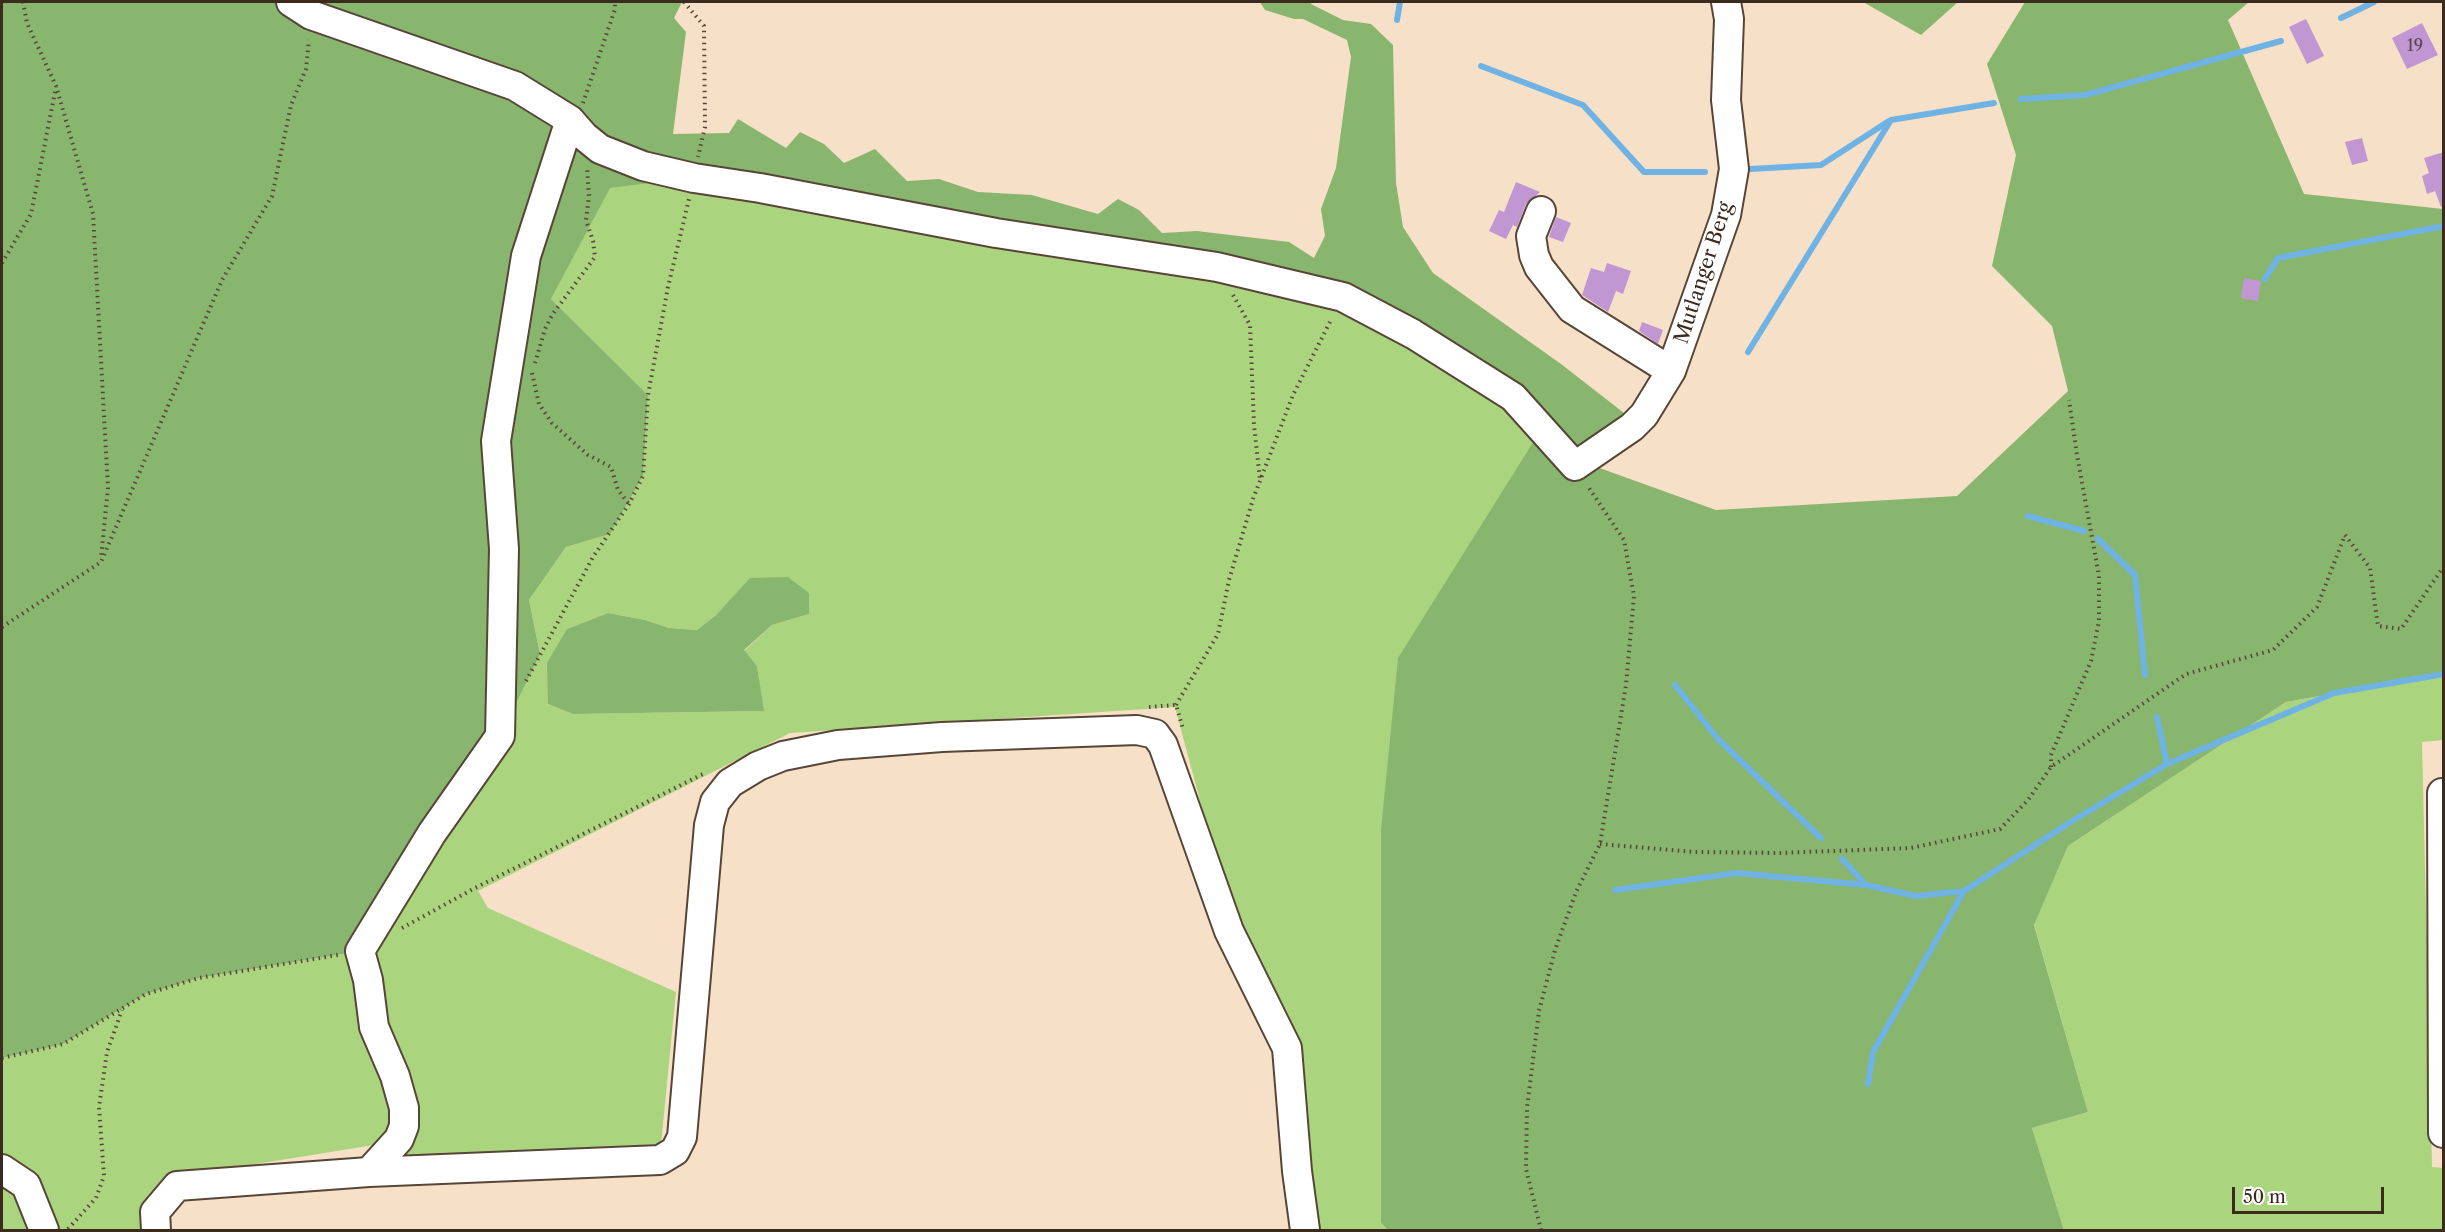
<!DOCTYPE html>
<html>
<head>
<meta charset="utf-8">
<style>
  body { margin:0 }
  #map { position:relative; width:2445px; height:1232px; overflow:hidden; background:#f6e0c7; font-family:"Libre Caslon Text",serif }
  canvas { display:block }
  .frame { position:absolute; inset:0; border:3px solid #3b2a1e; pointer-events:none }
  .scale { position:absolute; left:2232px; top:1187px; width:152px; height:27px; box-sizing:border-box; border:3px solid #3b2a1e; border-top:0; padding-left:8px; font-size:18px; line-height:21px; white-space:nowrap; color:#3b2a1e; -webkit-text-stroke:4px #fff; paint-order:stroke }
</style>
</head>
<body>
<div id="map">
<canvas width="2445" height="1232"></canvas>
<div class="frame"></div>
<div class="scale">50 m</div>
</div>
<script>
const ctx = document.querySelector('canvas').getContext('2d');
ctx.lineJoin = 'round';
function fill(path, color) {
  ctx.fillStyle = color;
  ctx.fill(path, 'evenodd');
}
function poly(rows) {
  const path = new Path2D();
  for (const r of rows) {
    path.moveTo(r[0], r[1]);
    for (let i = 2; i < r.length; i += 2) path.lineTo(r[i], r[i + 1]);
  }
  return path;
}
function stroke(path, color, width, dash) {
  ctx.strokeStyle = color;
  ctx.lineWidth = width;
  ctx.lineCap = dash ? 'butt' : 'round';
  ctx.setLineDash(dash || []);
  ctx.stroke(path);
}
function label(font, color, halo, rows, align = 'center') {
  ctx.font = font + ' "Libre Caslon Text",serif';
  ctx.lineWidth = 4.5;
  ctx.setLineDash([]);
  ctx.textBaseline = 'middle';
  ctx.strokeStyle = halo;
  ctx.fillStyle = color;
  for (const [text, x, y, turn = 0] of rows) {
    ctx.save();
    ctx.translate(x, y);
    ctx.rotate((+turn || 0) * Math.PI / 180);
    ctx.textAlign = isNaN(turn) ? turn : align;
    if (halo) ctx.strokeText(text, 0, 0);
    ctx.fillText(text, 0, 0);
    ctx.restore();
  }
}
const green = poly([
  [694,178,1343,297,1542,429,1381,1223,1388,1230,1314,1230,1293,1041,1229,909,1175,707,790,733,478,891,488,908,676,992,661,1144,408,1156,390,1149,374,1145,169,1178,141,1221,141,1230,2,1230,2,1058,63,1044,146,994,199,978,360,951,540,654,529,600,566,547,610,534,643,476,648,395,551,299,609,188],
  [751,578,809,593,809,614,772,625,744,651,757,666,763,711,573,714,548,704,567,629,608,613,645,620,669,628,697,630,716,615],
  [2443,674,2443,740,2422,742,2432,1167,2443,1168,2443,1230,2064,1230,2032,1128,2088,1112,2034,924,2068,846,2286,702]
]);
const forest = poly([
  [2,2,682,2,674,18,686,32,673,134,729,133,738,119,786,148,800,132,824,144,844,163,875,149,907,181,939,179,978,192,1032,195,1098,214,1118,199,1139,210,1162,233,1197,231,1289,242,1314,258,1325,236,1321,209,1336,168,1351,57,1347,40,1303,19,1294,19,1265,10,1260,2,1312,2,1311,4,1343,20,1371,24,1393,45,1396,183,1403,227,1433,273,1561,364,1624,413,1632,427,1583,462,1716,510,1957,496,2068,391,2052,326,1992,266,2016,155,1987,64,2025,2,2249,2,2228,20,2304,194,2443,209,2443,674,2286,702,2068,846,2034,925,2088,1112,2032,1128,2064,1230,1388,1230,1381,1223,1381,830,1398,658,1542,428,1343,297,694,178,610,188,551,299,648,395,643,476,610,534,566,547,529,600,540,654,500,736,360,951,199,978,146,994,63,1044,2,1058],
  [1863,2,1958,2,1921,35],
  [788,577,809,593,809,614,772,625,744,650,757,666,764,711,573,714,548,704,547,663,567,629,608,613,645,620,669,628,697,630,716,615,750,578]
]);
const stream = poly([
  [2341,18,2374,2],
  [1397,20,1400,2],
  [1481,66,1583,105,1644,172,1705,172],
  [2021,99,2085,95,2281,41],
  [1750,169,1821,165,1889,121],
  [2265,279,2278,258,2444,226],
  [1748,352,1891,120,1994,103],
  [2028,516,2084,531],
  [2098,539,2135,575,2145,675],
  [1675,685,1718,739,1821,838],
  [2157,717,2167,764],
  [1842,859,1866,885],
  [1615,890,1736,873,1866,885,1916,896,1964,891,2069,823,2167,764,2334,693,2444,674],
  [1868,1084,1873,1052,1964,891]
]);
const building = poly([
  [2306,19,2324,56,2307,64,2289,27],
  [2422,23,2438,55,2407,69,2392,38],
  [2362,138,2368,161,2352,165,2345,142],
  [2444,152,2444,206,2441,207,2435,191,2427,194,2422,176,2429,173,2424,158],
  [1516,182,1540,192,1526,204,1517,227,1513,225,1506,239,1489,231,1499,210,1504,212],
  [1556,217,1571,223,1563,242,1549,237],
  [1607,263,1631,271,1623,294,1616,291,1608,312,1582,295,1591,268,1604,272],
  [2244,278,2261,281,2258,301,2241,298],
  [1642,322,1663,330,1658,344,1639,331]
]);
const path = poly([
  [23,2,27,23,56,86,93,214,108,488,101,558],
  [684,2,704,26,705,127,698,157],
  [583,103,615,9,615,2],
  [2,263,31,214,56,87],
  [1233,295,1250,325,1254,425,1260,480],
  [535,363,545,329,552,315,595,257,593,241,586,220,589,196,587,167],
  [532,373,539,404,552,423,588,455,611,467,618,490,629,504],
  [2,627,101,562,222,280,272,196,291,105,306,69,309,40],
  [526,681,593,557,629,504,643,476,648,395,668,287,689,199],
  [1176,705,1218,634,1229,580,1253,499,1293,395,1332,318],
  [1149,707,1176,705,1183,729],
  [2051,767,2051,755,2091,661,2099,621,2099,576,2077,455,2069,400],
  [1600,844,1695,852,1779,853,1911,848,2000,829,2028,800,2051,767,2186,674,2273,650,2317,607,2345,535,2370,568,2378,626,2401,629,2444,566],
  [402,928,475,888,705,773],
  [2,1058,63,1044,146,994,199,978,338,955],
  [68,1229,96,1198,104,1176,99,1107,107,1052,122,1010],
  [1541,1230,1526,1169,1527,1108,1539,1011,1555,950,1576,892,1600,844,1626,685,1634,596,1624,540,1587,485]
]);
const minor = poly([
  [291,2,311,15,515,86,570,120,584,136,600,149,643,166,694,178,760,188,996,233,1217,267,1343,297,1413,334,1513,397,1575,466,1632,427,1644,415,1671,371,1726,215,1734,169,1726,100,1729,19,1726,2],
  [1541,211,1531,236,1534,255,1539,267,1572,309,1671,371],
  [2442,793,2443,1133],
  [2,1169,26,1185,44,1230],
  [369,1172,399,1139,404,1126,404,1108,395,1076,374,1027,368,980,360,951,432,833,500,736,504,549,496,441,526,256,570,120],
  [156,1230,155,1212,177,1186,369,1172,660,1160,675,1151,682,1137,709,825,715,802,730,783,758,766,783,756,838,745,942,737,1137,730,1155,734,1163,745,1229,931,1287,1048,1297,1171,1305,1230]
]);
const numberNames = [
  ["19",2415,46]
];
const streetNames = [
  ["Mutlanger Berg",1704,273,-72]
];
fill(green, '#abd47f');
fill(forest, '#88b66e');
stroke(stream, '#6fb2e4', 6);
fill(building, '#c197d3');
stroke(minor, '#574537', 32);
stroke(path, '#574537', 4, [1.5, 4.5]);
stroke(minor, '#fff', 28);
label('16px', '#5c454b', null, numberNames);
label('20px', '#3b2a1e', '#fff', streetNames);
</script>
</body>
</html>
